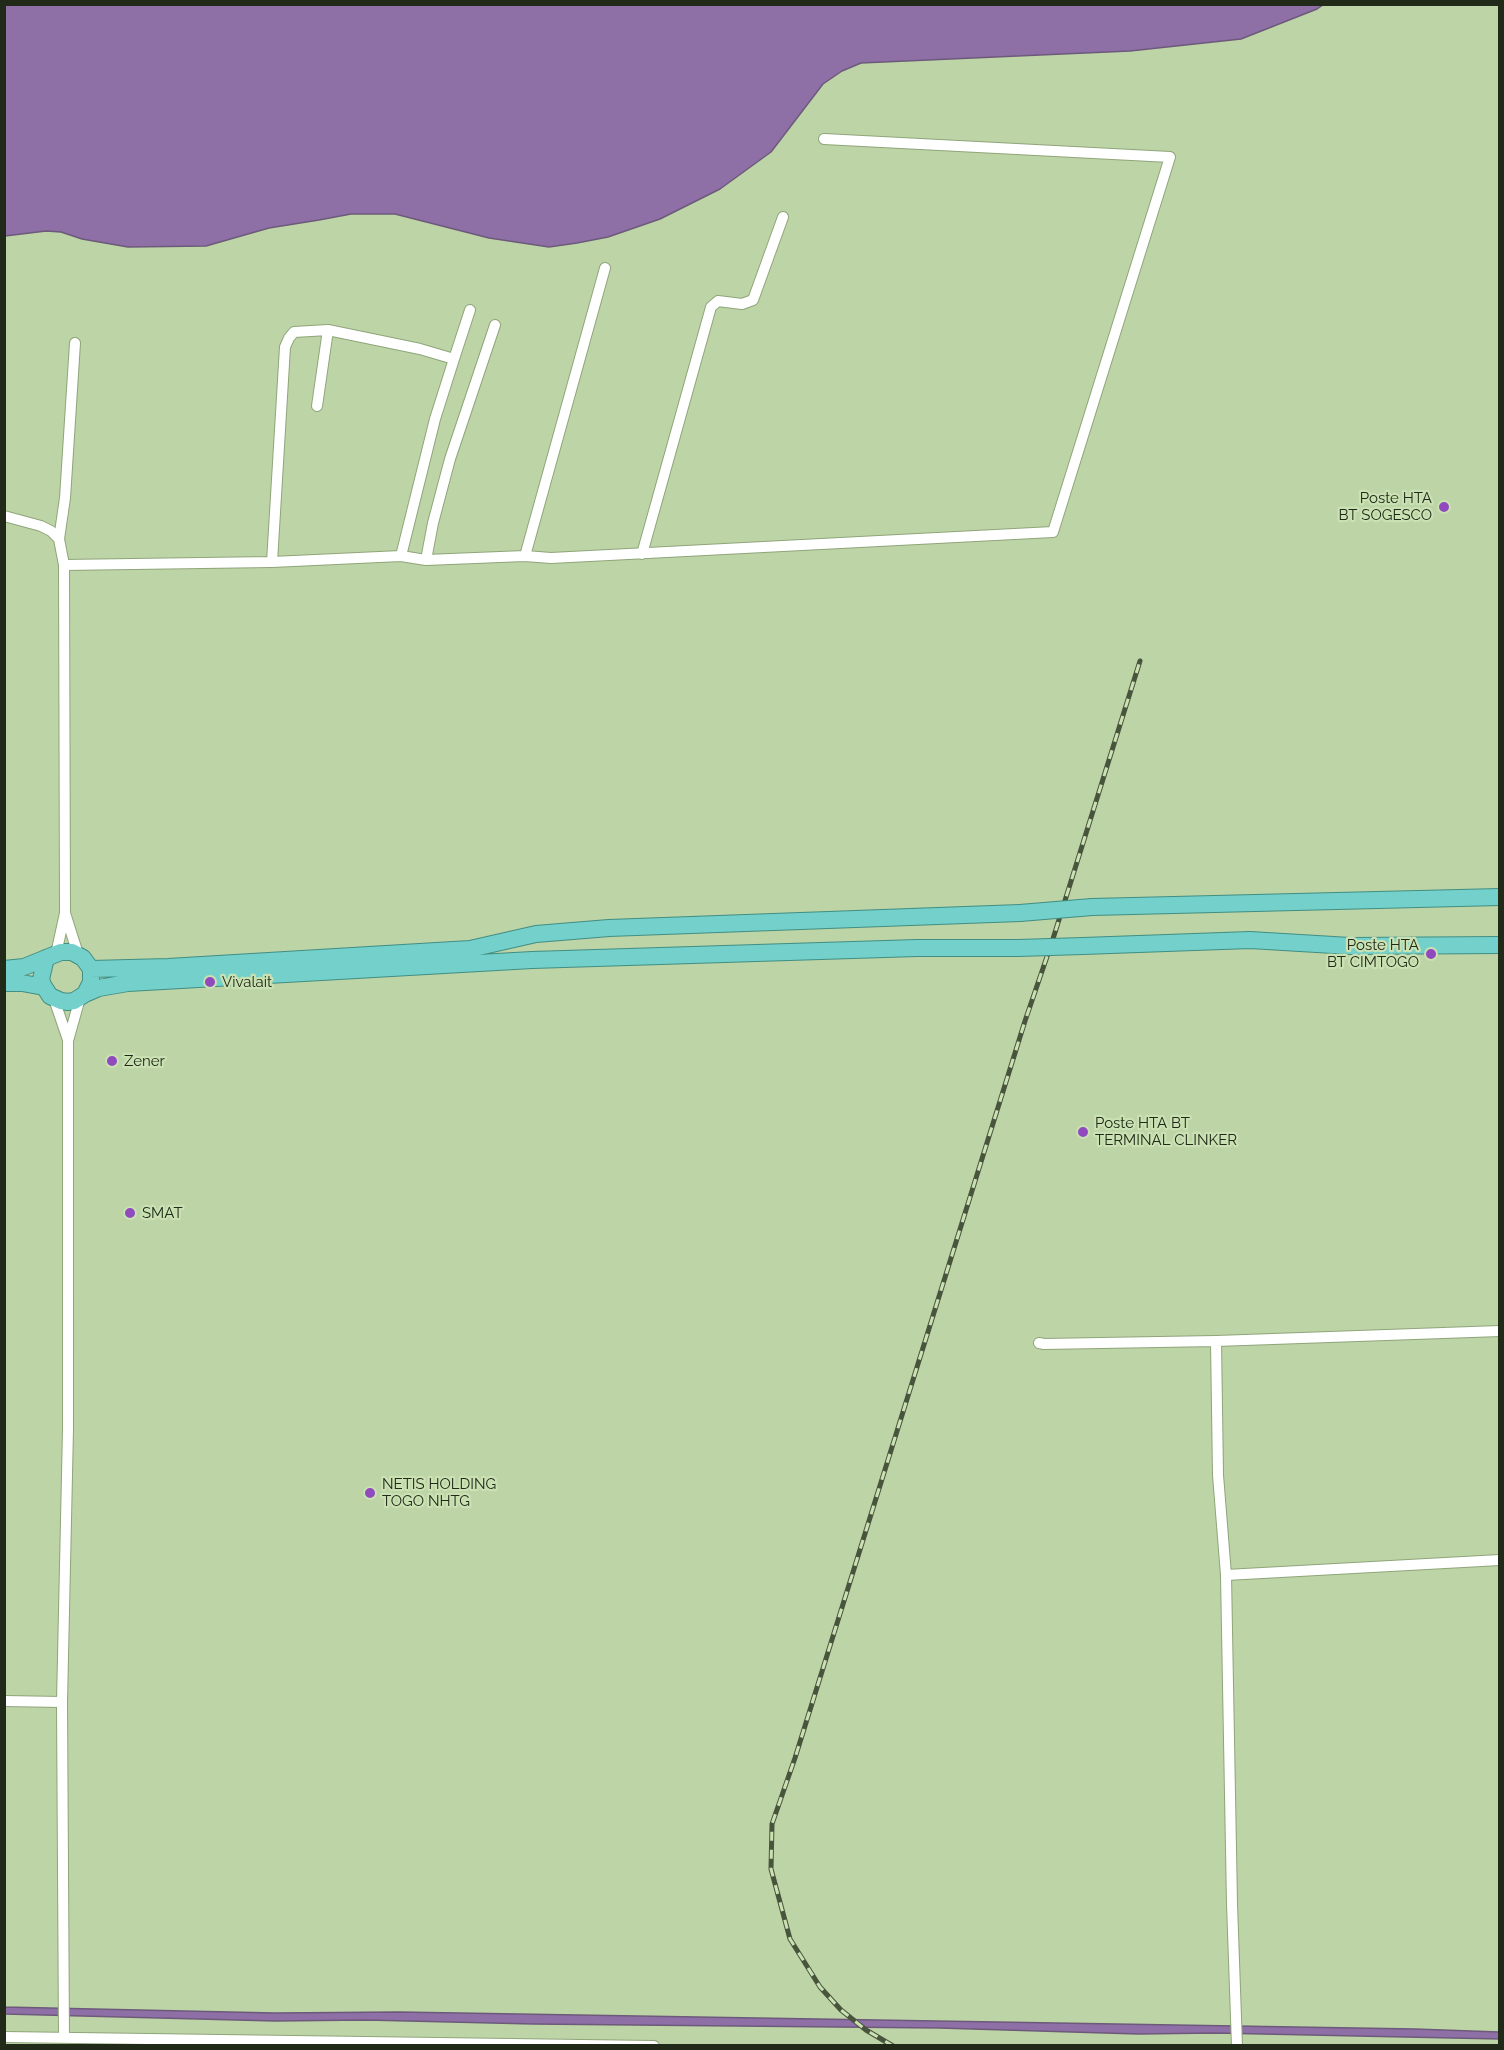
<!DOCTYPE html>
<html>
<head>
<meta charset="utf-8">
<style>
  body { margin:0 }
  #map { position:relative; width:1504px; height:2050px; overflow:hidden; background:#bdd4a7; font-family:Raleway,sans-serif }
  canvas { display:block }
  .frame { position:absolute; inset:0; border:6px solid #212a18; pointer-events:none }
</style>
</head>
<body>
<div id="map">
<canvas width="1504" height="2050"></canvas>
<div class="frame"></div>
</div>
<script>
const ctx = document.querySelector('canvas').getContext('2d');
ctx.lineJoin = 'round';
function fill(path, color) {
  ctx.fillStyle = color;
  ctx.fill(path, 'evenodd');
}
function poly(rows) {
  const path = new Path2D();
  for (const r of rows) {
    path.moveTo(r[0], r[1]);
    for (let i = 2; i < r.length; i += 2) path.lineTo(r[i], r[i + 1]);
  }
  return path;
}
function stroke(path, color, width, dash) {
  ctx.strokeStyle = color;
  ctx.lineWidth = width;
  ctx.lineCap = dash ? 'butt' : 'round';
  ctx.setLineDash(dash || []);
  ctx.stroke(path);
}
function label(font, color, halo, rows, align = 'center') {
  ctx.font = font + ' Raleway,sans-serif';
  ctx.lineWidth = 4.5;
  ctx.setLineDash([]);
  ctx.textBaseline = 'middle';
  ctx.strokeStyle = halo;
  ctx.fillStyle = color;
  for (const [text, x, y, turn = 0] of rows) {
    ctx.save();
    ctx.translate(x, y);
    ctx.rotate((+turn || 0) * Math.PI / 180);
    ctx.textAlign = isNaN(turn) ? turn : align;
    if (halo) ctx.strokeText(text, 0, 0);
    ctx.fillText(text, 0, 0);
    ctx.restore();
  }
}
const water = poly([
  [5,4,1323,4,1323,5,1317,9,1241,39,1130,51,861,63,842,71,823,84,771,152,720,189,660,219,608,237,577,243,549,247,489,238,395,214,351,214,319,220,269,228,206,246,128,247,82,239,61,232,46,231,5,236,5,4],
  [4,2007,275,2013,399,2012,1415,2029,1499,2032,1500,2039,1215,2033,1138,2034,939,2028,533,2024,366,2020,275,2021,5,2014,4,2007]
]);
const minor = poly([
  [317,406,328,330],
  [4,516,41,526,51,531,59,539,64,565,65,913,56,954],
  [59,539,65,498,75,343],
  [642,554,711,307,718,301,742,304,753,300,783,217],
  [401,556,435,419,454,359],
  [525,556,605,268],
  [426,560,433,523,450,459,495,325],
  [272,562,285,347,289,338,294,332,328,330,420,349,454,359,470,310],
  [64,565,272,562,401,556,426,560,525,556,551,558,1053,532,1170,157,824,139],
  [65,913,78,954],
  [54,999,68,1040],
  [1216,1341,1218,1475,1226,1575,1232,1904,1237,2046],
  [1039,1343,1044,1344,1216,1341,1500,1331],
  [1226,1575,1500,1560],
  [4,1701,62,1702],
  [4,2037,654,2046],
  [64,2038,62,1702,68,1429,68,1041,80,998]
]);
const trunk = poly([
  [1092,907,1500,897],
  [1083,946,1250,940,1350,946,1500,945],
  [4,969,24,967,61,952,72,952,83,958,91,969,91,982,85,994,74,1001,68,1002,61,1001,50,996,43,985,41,979,46,958],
  [91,969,168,967,470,949,536,934,609,928,1020,913],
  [4,983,22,983,44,987],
  [85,994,99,988,128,983,532,960,917,948,1018,948]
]);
const rail = poly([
  [893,2046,866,2030,841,2010,820,1987,790,1939,771,1869,772,1824,795,1758,1025,1021,1052,942,1140,661]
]);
const trunkBridge = poly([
  [1020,913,1092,907],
  [1018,948,1083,946]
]);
const markers = [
  [1444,507,6,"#904abe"],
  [1431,954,6,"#904abe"],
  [210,982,6,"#904abe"],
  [112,1061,6,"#904abe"],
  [1083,1132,6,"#904abe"],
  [130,1213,6,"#904abe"],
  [370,1493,6,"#904abe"]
];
const poiNames = [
  ["Poste HTA",1432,498,"right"],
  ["BT SOGESCO",1432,515,"right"],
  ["Poste HTA",1419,945,"right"],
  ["BT CIMTOGO",1419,962,"right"],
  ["Vivalait",222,982],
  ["Zener",124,1061],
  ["Poste HTA BT",1095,1123],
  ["TERMINAL CLINKER",1095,1140],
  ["SMAT",142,1213],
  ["NETIS HOLDING",382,1484],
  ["TOGO NHTG",382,1501]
];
fill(water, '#8e6fa6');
stroke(water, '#6d5a7b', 1.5);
stroke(minor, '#8fa57a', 12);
stroke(trunk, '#418e83', 18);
stroke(minor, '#fff', 10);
stroke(trunk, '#74d0ca', 16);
stroke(rail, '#48553c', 5);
stroke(rail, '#cae1b3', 3, [9]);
stroke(trunkBridge, '#418e83', 18, []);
stroke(trunkBridge, '#74d0ca', 16);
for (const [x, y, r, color] of markers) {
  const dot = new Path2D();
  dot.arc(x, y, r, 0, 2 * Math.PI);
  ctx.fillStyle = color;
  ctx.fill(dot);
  stroke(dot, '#cae1b3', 2);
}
label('15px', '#212a18', '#cae1b3', poiNames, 'left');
</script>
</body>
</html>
